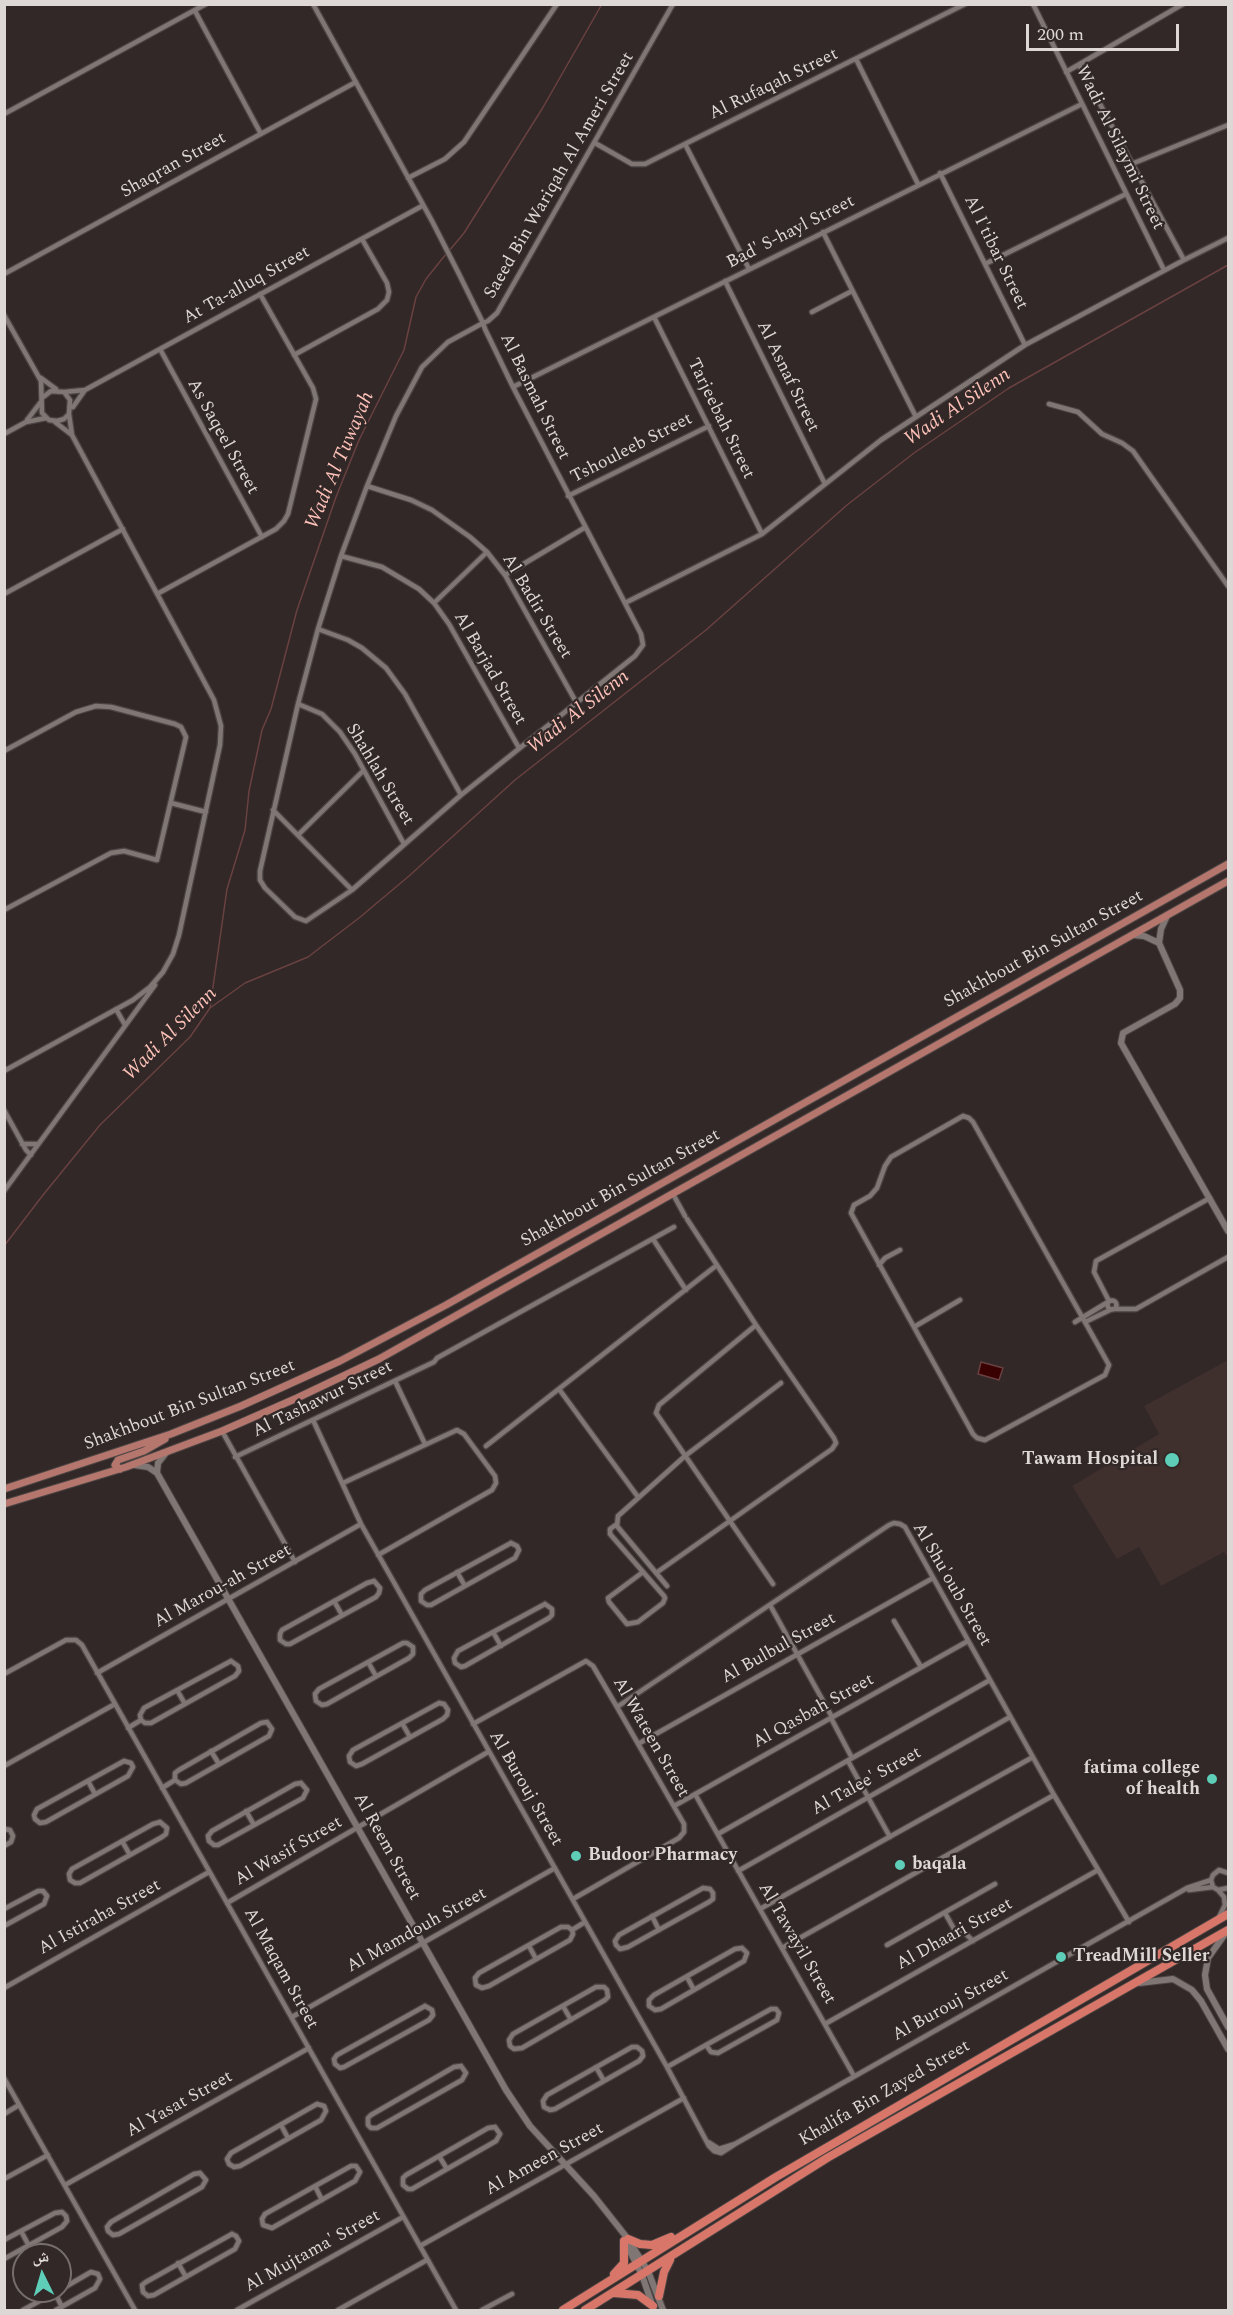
<!DOCTYPE html>
<html>
<head>
<meta charset="utf-8">
<style>
  body { margin:0 }
  #map { position:relative; width:1233px; height:2315px; overflow:hidden; background:#312827; font-family:Spectral,"Noto Naskh Arabic",serif }
  canvas { display:block }
  .frame { position:absolute; inset:0; border:6px solid #ddd7d6; pointer-events:none }
  .north { position:absolute; left:12px; top:2243px; width:60px; height:60px; box-sizing:border-box; background:#312827; border:2px solid #766e6d; border-radius:50%; rotate:355deg; font-size:16px; font-weight:700; line-height:24px; text-align:center; color:#ddd7d6 }
  .north::after { content:''; display:block; margin:auto; width:21px; height:27px; background:#5eceb8; clip-path:polygon(50% 0,100% 100%,50% 72%,0 100%) }
  .scale { position:absolute; left:1026px; top:24px; width:153px; height:27px; box-sizing:border-box; border:3px solid #ddd7d6; border-top:0; padding-left:8px; font-size:18px; line-height:21px; white-space:nowrap; color:#ddd7d6; -webkit-text-stroke:4px #312827; paint-order:stroke }
</style>
</head>
<body>
<div id="map">
<canvas width="1233" height="2315"></canvas>
<div class="frame"></div>
<div class="north">ش</div>
<div class="scale">200 m</div>
</div>
<script>
const ctx = document.querySelector('canvas').getContext('2d');
ctx.lineJoin = 'round';
function fill(path, color) {
  ctx.fillStyle = color;
  ctx.fill(path, 'evenodd');
}
function poly(rows) {
  const path = new Path2D();
  for (const r of rows) {
    if (r.length === 3) {
      path.moveTo(r[0] + r[2], r[1]);
      path.arc(r[0], r[1], r[2], 0, 2 * Math.PI);
      continue;
    }
    path.moveTo(r[0], r[1]);
    for (let i = 2; i < r.length; i += 2) path.lineTo(r[i], r[i + 1]);
  }
  return path;
}
function stroke(path, color, width, dash) {
  ctx.strokeStyle = color;
  ctx.lineWidth = width;
  ctx.lineCap = dash ? 'butt' : 'round';
  ctx.setLineDash(dash || []);
  ctx.stroke(path);
}
function label(font, color, halo, rows, align = 'center') {
  ctx.font = font + ' Spectral,serif';
  ctx.lineWidth = 4.5;
  ctx.setLineDash([]);
  ctx.textBaseline = 'middle';
  ctx.strokeStyle = halo;
  ctx.fillStyle = color;
  for (const [text, x, y, turn = 0] of rows) {
    ctx.save();
    ctx.translate(x, y);
    ctx.rotate((+turn || 0) * Math.PI / 180);
    ctx.textAlign = isNaN(turn) ? turn : align;
    if (halo) ctx.strokeText(text, 0, 0);
    ctx.fillText(text, 0, 0);
    ctx.restore();
  }
}
const built = poly([
  [1228,1360,1228,1559,1224,1552,1161,1586,1139,1547,1117,1559,1072,1486,1159,1434,1144,1406]
]);
const water = poly([
  [981,1362,1003,1368,999,1380,978,1374,981,1362]
]);
const stream = poly([
  [449,251,464,233,542,109,602,4],
  [210,1008,227,889,245,830,249,791,262,730,271,709,297,610,336,497,359,440,404,350,416,297,426,279,446,254],
  [4,1246,43,1195,100,1125,190,1037,210,1008,245,983,308,957,359,918,409,876,515,780,706,630,847,505,914,453,1009,388,1228,265]
]);
const street = poly([
  [313,4,432,221,459,274,483,323,485,329,513,387,641,634,643,645,635,656,461,795,352,890,306,921,295,917,265,888,260,880,260,871,298,704,318,629,341,556,367,486,396,416,422,367,448,342,483,323,488,321,497,313,673,4],
  [1033,4,1164,270],
  [195,11,261,134],
  [856,59,918,184],
  [1079,65,1184,260],
  [1066,72,1183,4],
  [4,114,206,4],
  [595,143,632,164,645,164,965,4],
  [685,144,749,269],
  [1134,163,1228,125],
  [940,173,1025,345],
  [408,178,445,159,464,142,557,4],
  [823,232,916,417],
  [985,264,1126,194],
  [4,274,356,82],
  [725,281,825,484],
  [812,312,852,291],
  [4,315,41,381,42,413,49,420,57,421,64,419,69,414,70,400,64,392,51,391,42,398],
  [654,317,762,534],
  [160,349,262,537],
  [294,355,378,309,387,300,389,292,387,283,362,239],
  [41,378,56,389],
  [513,387,1082,104],
  [64,392,85,390,422,206],
  [1049,404,1078,412,1102,434,1122,443,1133,451,1228,586],
  [73,407,85,390],
  [27,420,40,403],
  [55,422,72,435],
  [4,434,26,422,46,418],
  [367,486,411,500,432,510,470,537,487,552,505,575,576,702],
  [568,496,709,426],
  [341,556,382,567,419,589,434,603,449,624,519,748],
  [505,575,584,528],
  [4,594,123,529],
  [157,594,276,529,284,521,288,514,316,399,313,388,260,294],
  [434,603,487,552],
  [625,603,762,534,881,440,1025,345,1184,260,1228,238],
  [318,629,348,640,362,648,386,668,405,694,461,795],
  [298,704,322,714,340,732,355,754,404,844],
  [4,751,76,712,96,706,111,707,175,724,181,727,186,737,157,860,124,851,111,853,4,910],
  [171,803,206,812],
  [273,810,352,890],
  [298,835,363,771],
  [116,1009,125,1025],
  [4,1071,133,1000,150,987,163,972,173,954,179,935,220,745,221,726,214,700,72,435,69,414],
  [4,1110,26,1150,31,1155],
  [963,1116,969,1118,973,1122,1109,1365,1105,1375,985,1440,977,1438,973,1434,851,1213,854,1205,870,1196,877,1188,885,1166,891,1157,963,1116],
  [22,1144,38,1144],
  [4,1191,155,985],
  [673,1194,685,1216],
  [653,1239,686,1290],
  [879,1265,885,1258,900,1250],
  [1112,1305,4.5],
  [1109,1301,1094,1272,1096,1261,1210,1198],
  [1114,1309,1136,1309,1228,1257],
  [1075,1322,1108,1302],
  [1085,1322,1112,1309],
  [756,1325,659,1405,656,1413,773,1584],
  [914,1327,960,1300],
  [395,1381,425,1444],
  [559,1389,638,1497],
  [313,1420,361,1524,667,2067,709,2146,714,2151,721,2153,735,2144],
  [222,1431,295,1562],
  [486,1446,717,1265],
  [235,1457,434,1362,437,1358,674,1227],
  [343,1483,457,1430,464,1434,495,1476,496,1483,492,1490,378,1555],
  [617,1524,610,1529,610,1534,664,1596,665,1598,663,1603,638,1622,627,1624,609,1602,608,1598,643,1572],
  [511,1543,517,1546,519,1550,515,1558,431,1605,427,1605,421,1601,421,1594,425,1590,511,1543],
  [457,1572,465,1586],
  [656,1573,832,1449,836,1443,834,1438,756,1325,687,1219],
  [374,1581,380,1588,379,1593,376,1597,290,1644,286,1644,280,1640,280,1634,282,1630,367,1583,374,1581],
  [667,1586,617,1526,618,1516,685,1456,781,1383],
  [334,1601,342,1615],
  [545,1604,552,1609,552,1615,549,1618,465,1666,461,1667,455,1663,454,1658,458,1651,545,1604],
  [770,1605,832,1717],
  [894,1621,921,1667],
  [493,1632,501,1646],
  [403,1643,407,1643,413,1647,413,1654,409,1658,327,1704,322,1705,316,1701,315,1694,319,1689,403,1643],
  [231,1661,238,1666,239,1671,235,1676,151,1723,145,1723,141,1720,140,1715,144,1708,231,1661],
  [368,1662,376,1676],
  [97,1673,361,1524],
  [4,1674,66,1640,76,1640,82,1645,456,2310],
  [177,1690,185,1704],
  [439,1703,444,1704,448,1710,447,1715,443,1719,362,1764,356,1766,350,1762,349,1756,353,1750,439,1703],
  [617,1707,889,1525,894,1523,900,1524,905,1527,1054,1795,1129,1922],
  [831,1718,852,1758],
  [267,1722,272,1729,269,1736,186,1783,181,1784,175,1780,175,1773,179,1770,261,1723,267,1722],
  [402,1723,410,1737],
  [473,1724,586,1661,593,1666,617,1707,684,1824,684,1832,679,1838,573,1899],
  [128,1728,141,1720],
  [638,1744,933,1578],
  [211,1751,219,1764],
  [124,1761,131,1763,133,1767,128,1776,46,1822,40,1823,35,1819,34,1815,37,1809,124,1761],
  [848,1761,890,1837],
  [4,1766,115,1704],
  [88,1781,95,1794],
  [301,1783,307,1790,303,1798,218,1845,214,1845,209,1841,208,1836,212,1831,295,1784,301,1783],
  [162,1788,175,1780],
  [695,1794,854,2076],
  [674,1806,968,1641],
  [246,1811,254,1825],
  [160,1822,167,1828,166,1834,162,1837,80,1883,75,1883,70,1880,69,1874,72,1869,153,1824,160,1822],
  [4,1829,10,1830,13,1836,11,1842,4,1846],
  [718,1834,990,1680],
  [122,1841,130,1855],
  [738,1871,1010,1717],
  [1228,1873,1219,1870,1213,1875,1211,1880,1213,1887,1218,1890,1228,1888],
  [703,1888,710,1889,713,1893,713,1899,709,1902,628,1947,620,1949,616,1945,615,1941,619,1935,703,1888],
  [1189,1890,1213,1887],
  [1218,1890,1224,1897,1225,1905,1219,1917],
  [227,1903,488,1752],
  [4,1909,38,1891,43,1891,47,1896,44,1904,4,1926],
  [760,1909,1033,1757],
  [945,1913,954,1929,966,1934,973,1941],
  [652,1916,659,1930],
  [561,1927,568,1927,572,1930,573,1934,570,1940,489,1986,482,1988,476,1985,475,1978,479,1973,561,1927],
  [572,1930,585,1922],
  [887,1945,995,1884],
  [529,1946,536,1959],
  [742,1948,747,1953,744,1961,661,2009,655,2010,649,2006,649,2000,654,1995,735,1949,742,1948],
  [782,1948,1054,1795],
  [687,1977,694,1990],
  [596,1987,604,1987,607,1990,608,1997,605,2000,522,2048,514,2049,510,2046,509,2040,513,2034,596,1987],
  [4,1988,209,1872],
  [425,2006,432,2010,433,2015,429,2020,344,2067,340,2068,335,2064,334,2059,337,2055,425,2006],
  [563,2006,571,2020],
  [771,2009,776,2009,779,2013,777,2020,718,2053,711,2052,706,2045,771,2009],
  [292,2017,555,1868],
  [825,2024,1098,1870],
  [632,2047,637,2047,642,2051,643,2056,639,2061,555,2109,550,2110,544,2107,543,2101,547,2095,632,2047],
  [461,2066,466,2073,462,2080,377,2128,371,2128,368,2125,368,2118,371,2115,454,2067,461,2066],
  [596,2067,604,2081],
  [667,2067,706,2045],
  [4,2078,135,2310],
  [317,2104,324,2106,326,2111,321,2120,240,2166,234,2167,229,2164,227,2159,231,2153,317,2104],
  [4,2114,19,2105],
  [281,2125,288,2138],
  [495,2127,500,2134,496,2141,412,2189,408,2189,403,2185,403,2178,406,2175,488,2128,495,2127],
  [708,2142,719,2149,735,2144,1187,1888,1211,1880],
  [439,2156,447,2169],
  [351,2166,356,2166,360,2172,355,2181,272,2228,263,2225,262,2219,265,2214,351,2166],
  [200,2173,206,2180,202,2187,119,2234,113,2235,108,2231,107,2227,111,2222,194,2174,200,2173],
  [4,2179,48,2155],
  [65,2185,309,2048],
  [315,2186,322,2200],
  [21,2231,29,2246],
  [232,2234,236,2236,239,2241,235,2249,154,2295,148,2296,143,2292,142,2285,146,2282,232,2234],
  [4,2240,55,2213,62,2212,66,2216,67,2221,62,2227,4,2259],
  [420,2246,684,2098],
  [178,2263,186,2277],
  [55,2293,62,2307],
  [23,2310,58,2291],
  [56,2310,95,2288,100,2279,98,2274,91,2272,60,2290],
  [237,2310,403,2217],
  [338,2310,427,2260],
  [482,2310,512,2294]
]);
const secondary = poly([
  [1167,916,1161,929,1159,943,1180,990,1180,998,1175,1004,1123,1033,1121,1043,1228,1231],
  [1133,935,1144,936,1159,943],
  [134,1465,148,1467,157,1473,506,2090,530,2126,594,2196,628,2239,648,2271,663,2310],
  [157,1473,158,1463,166,1453],
  [1225,1934,1208,1958,1205,1975,1207,1989,1228,2027],
  [1139,1983,1173,1979,1192,1990,1201,2001,1228,2049],
  [625,2242,642,2275,654,2310]
]);
const primary = poly([
  [120,1469,115,1465,118,1460,144,1451,165,1439],
  [4,1489,171,1434,241,1406,340,1361,446,1305,1228,864],
  [4,1504,126,1467,222,1431,297,1398,379,1359,1228,881]
]);
const highway = poly([
  [628,2239,640,2244,652,2245,671,2237],
  [614,2274,624,2263,624,2241],
  [614,2293,638,2295,653,2306],
  [659,2296,664,2272,670,2260],
  [563,2310,776,2177,1228,1914],
  [585,2310,827,2158,1228,1930]
]);
const markers = [
  [1172,1460,8,"#5eceb8"],
  [1212,1779,6,"#5eceb8"],
  [576,1856,6,"#5eceb8"],
  [900,1865,6,"#5eceb8"],
  [1061,1957,6,"#5eceb8"]
];
const streetNames = [
  ["Al Rufaqah Street",774,85,-26],
  ["Wadi Al Silaymi Street",1119,148,64],
  ["Shaqran Street",174,166,-29],
  ["Saeed Bin Wariqah Al Ameri Street",560,176,-60],
  ["Bad' S-hayl Street",791,233,-27],
  ["Al I'tibar Street",995,253,64],
  ["At Ta-alluq Street",247,286,-29],
  ["Al Asnaf Street",787,377,64],
  ["Al Basmah Street",534,397,64],
  ["Tarjeebah Street",720,419,64],
  ["As Saqeel Street",222,437,61],
  ["Tshouleeb Street",632,449,-27],
  ["Al Badir Street",536,607,59],
  ["Al Barjad Street",489,669,60],
  ["Shahlah Street",379,775,59],
  ["Shakhbout Bin Sultan Street",1044,950,-29],
  ["Shakhbout Bin Sultan Street",621,1189,-29],
  ["Al Tashawur Street",323,1400,-26],
  ["Shakhbout Bin Sultan Street",190,1406,-21],
  ["Al Shu'oub Street",951,1585,60],
  ["Al Marou-ah Street",223,1587,-29],
  ["Al Bulbul Street",779,1649,-29],
  ["Al Qasbah Street",814,1712,-29],
  ["Al Wateen Street",650,1738,60],
  ["Al Talee' Street",867,1782,-29],
  ["Al Burouj Street",525,1789,60],
  ["Al Reem Street",386,1847,61],
  ["Al Wasif Street",289,1852,-30],
  ["Al Istiraha Street",100,1918,-29],
  ["Al Mamdouh Street",417,1931,-29],
  ["Al Dhaari Street",955,1935,-29],
  ["Al Tawayil Street",796,1944,60],
  ["Al Maqam Street",280,1969,61],
  ["Al Burouj Street",951,2006,-29],
  ["Khalifa Bin Zayed Street",885,2094,-30],
  ["Al Yasat Street",180,2105,-29],
  ["Al Ameen Street",545,2160,-29],
  ["Al Mujtama' Street",313,2252,-29]
];
const poiNames = [
  ["Tawam Hospital",1158,1460,"right"],
  ["fatima college",1200,1769,"right"],
  ["of health",1200,1790,"right"],
  ["Budoor Pharmacy",588,1856],
  ["baqala",912,1865],
  ["TreadMill Seller",1073,1957]
];
const waterNames = [
  ["Wadi Al Silenn",958,408,-34],
  ["Wadi Al Tuwayah",341,461,-67],
  ["Wadi Al Silenn",579,713,-38],
  ["Wadi Al Silenn",171,1035,-45]
];
fill(built, '#3f2f2d');
fill(water, '#390101');
stroke(water, '#6a4141', 1.5);
stroke(stream, '#6a4141', 1.5);
stroke(street, '#4b4443', 7);
stroke(secondary, '#4b4443', 8);
stroke(primary, '#4b4443', 9);
stroke(highway, '#4b4443', 10);
stroke(street, '#807674', 4.5);
stroke(secondary, '#807674', 6);
stroke(primary, '#b5766d', 7);
stroke(highway, '#d87669', 8);
for (const [x, y, r, color] of markers) {
  const dot = new Path2D();
  dot.arc(x, y, r, 0, 2 * Math.PI);
  ctx.fillStyle = color;
  ctx.fill(dot);
  stroke(dot, '#312827', 2);
}
label('18px', '#ddd7d6', '#312827', streetNames);
label('bold 18px', '#ddd7d6', '#312827', poiNames, 'left');
label('italic 20px', '#fdc1b8', '#312827', waterNames);
</script>
</body>
</html>
